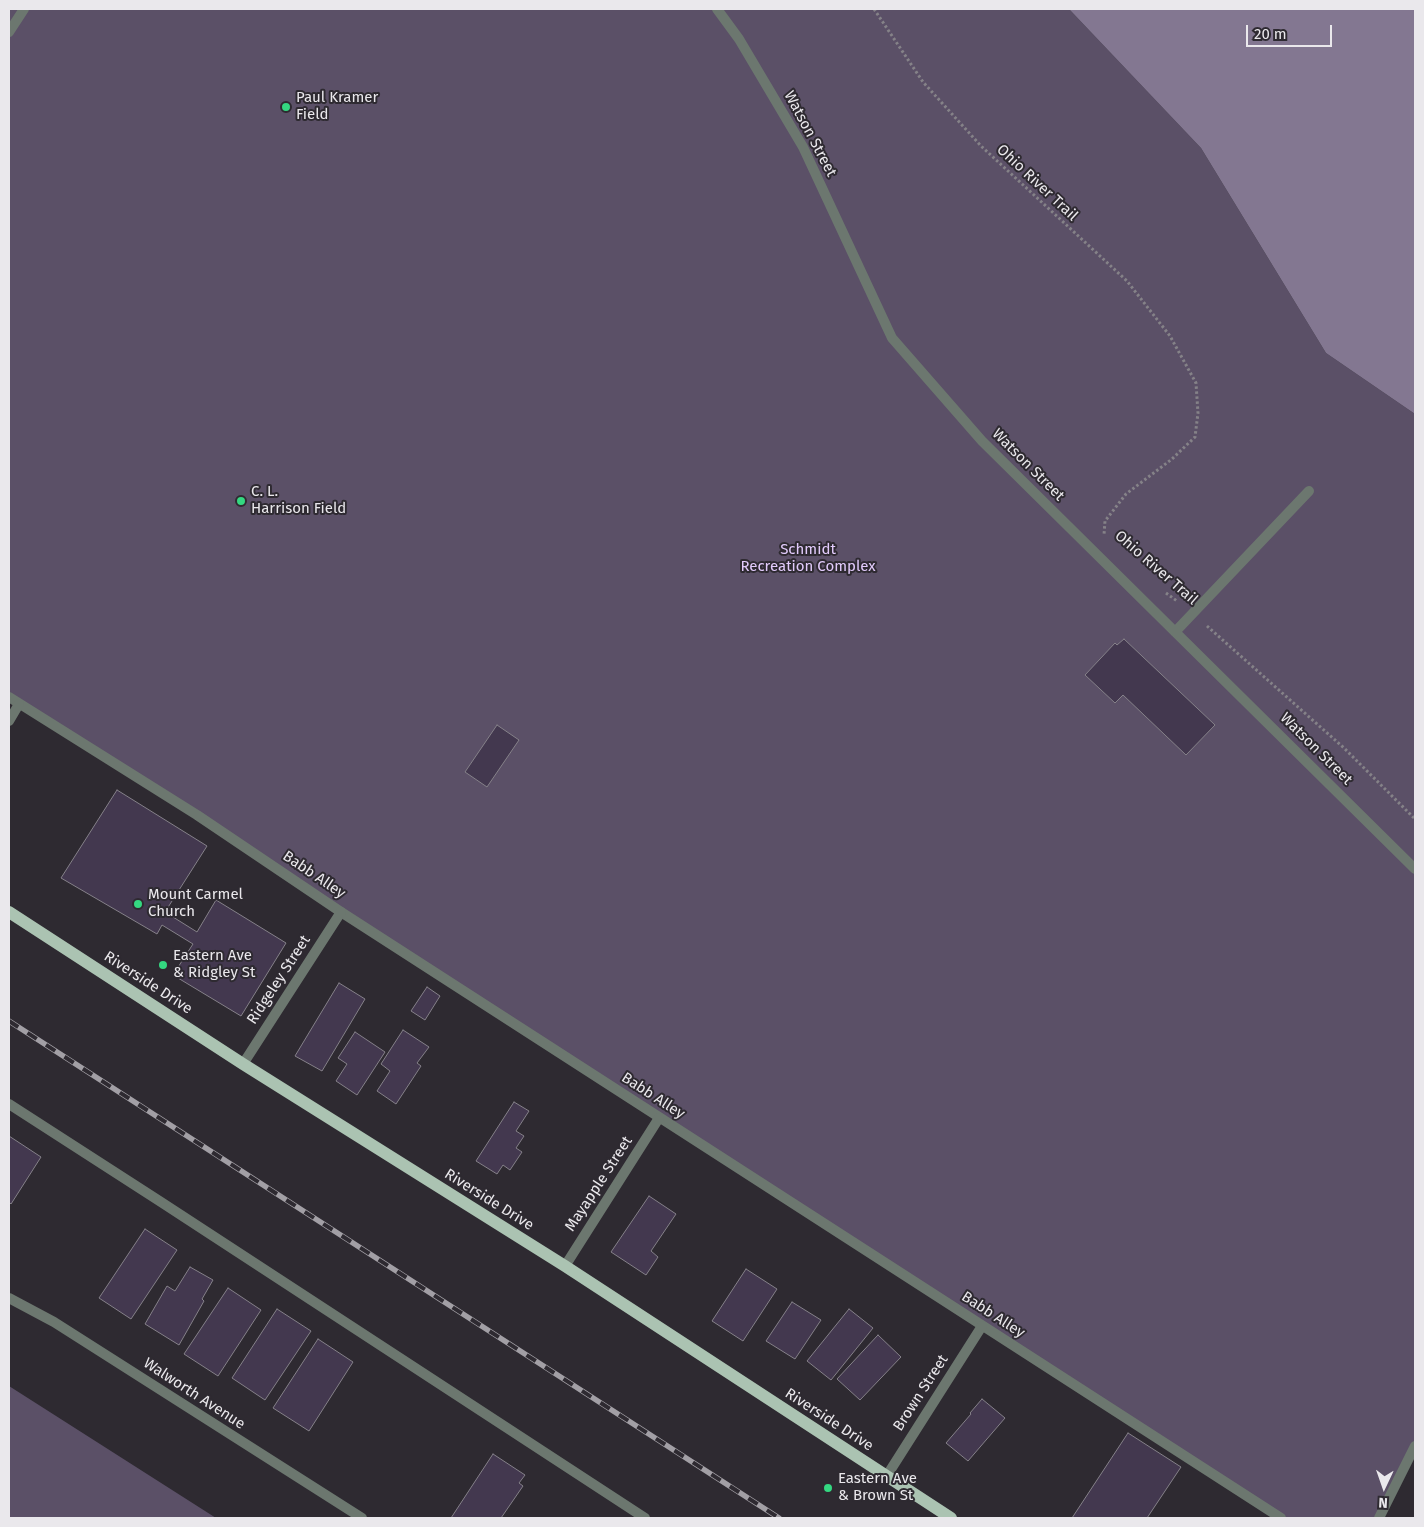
<!DOCTYPE html>
<html>
<head>
<meta charset="utf-8">
<style>
  body { margin:0 }
  #map { position:relative; width:1424px; height:1527px; overflow:hidden; background:#2e2a31; font-family:"Fira Sans",sans-serif }
  canvas { display:block }
  .frame { position:absolute; inset:0; border:10px solid #eae8ec; pointer-events:none }
  .north { position:absolute; left:1359px; top:1462px; width:50px; height:50px; -webkit-text-stroke:4px #2e2a31; paint-order:stroke; rotate:183deg; font-size:14px; font-weight:700; line-height:20px; text-align:center; color:#eae8ec }
  .north::after { content:''; display:block; margin:auto; width:18px; height:22px; background:#eae8ec; clip-path:polygon(50% 0,100% 100%,50% 72%,0 100%) }
  .scale { position:absolute; left:1246px; top:25px; width:86px; height:22px; box-sizing:border-box; border:2px solid #eae8ec; border-top:0; padding-left:6px; font-size:15px; line-height:18px; white-space:nowrap; color:#eae8ec; -webkit-text-stroke:4px #2e2a31; paint-order:stroke }
</style>
</head>
<body>
<div id="map">
<canvas width="1424" height="1527"></canvas>
<div class="frame"></div>
<div class="north">N</div>
<div class="scale">20 m</div>
</div>
<script>
const ctx = document.querySelector('canvas').getContext('2d');
ctx.lineJoin = 'round';
function fill(path, color) {
  ctx.fillStyle = color;
  ctx.fill(path, 'evenodd');
}
function poly(rows) {
  const path = new Path2D();
  for (const r of rows) {
    path.moveTo(r[0], r[1]);
    for (let i = 2; i < r.length; i += 2) path.lineTo(r[i], r[i + 1]);
  }
  return path;
}
function stroke(path, color, width, dash) {
  ctx.strokeStyle = color;
  ctx.lineWidth = width;
  ctx.lineCap = dash ? 'butt' : 'round';
  ctx.setLineDash(dash || []);
  ctx.stroke(path);
}
function label(font, color, halo, rows, align = 'center') {
  ctx.font = font + ' "Fira Sans",sans-serif';
  ctx.lineWidth = 4;
  ctx.setLineDash([]);
  ctx.textBaseline = 'middle';
  ctx.strokeStyle = halo;
  ctx.fillStyle = color;
  for (const [text, x, y, turn = 0] of rows) {
    ctx.save();
    ctx.translate(x, y);
    ctx.rotate((+turn || 0) * Math.PI / 180);
    ctx.textAlign = isNaN(turn) ? turn : align;
    if (halo) ctx.strokeText(text, 0, 0);
    ctx.fillText(text, 0, 0);
    ctx.restore();
  }
}
const green = poly([
  [9,9,1069,9,1201,148,1326,353,1415,414,1415,1446,1379,1518,1281,1518,9,697],
  [9,1386,216,1518,9,1518]
]);
const water = poly([
  [1069,9,1415,9,1415,414,1326,353,1201,148]
]);
const building = poly([
  [1124,639,1215,725,1186,755,1123,695,1115,703,1085,675,1115,643,1117,645,1124,639],
  [497,725,519,740,487,787,465,772,497,725],
  [117,790,207,846,165,912,197,932,216,900,286,943,241,1016,173,975,193,944,162,925,157,934,61,878,117,790],
  [339,983,365,999,322,1071,295,1056,339,983],
  [427,987,440,996,425,1020,411,1011,427,987],
  [403,1030,429,1047,417,1063,421,1066,396,1104,377,1091,390,1071,381,1064,403,1030],
  [355,1032,385,1052,357,1095,336,1081,347,1064,338,1058,355,1032],
  [514,1102,529,1111,516,1131,524,1136,516,1148,522,1152,510,1170,503,1165,497,1174,476,1161,514,1102],
  [9,1136,41,1157,11,1204,9,1202,9,1136],
  [649,1196,676,1214,651,1251,658,1257,646,1275,611,1252,649,1196],
  [145,1229,177,1250,131,1319,99,1298,145,1229],
  [190,1267,213,1280,202,1299,204,1301,179,1345,145,1324,167,1286,175,1291,190,1267],
  [746,1269,777,1289,743,1341,712,1321,746,1269],
  [228,1288,261,1310,218,1376,184,1354,228,1288],
  [792,1302,821,1320,795,1359,766,1341,792,1302],
  [277,1309,311,1331,265,1400,232,1378,277,1309],
  [849,1309,873,1328,831,1380,807,1361,849,1309],
  [878,1335,901,1357,860,1400,837,1379,878,1335],
  [318,1339,353,1362,309,1431,273,1408,318,1339],
  [982,1399,1005,1418,968,1461,946,1443,971,1414,970,1413,982,1399],
  [1128,1433,1181,1467,1147,1518,1072,1518,1128,1433],
  [493,1454,525,1475,519,1483,523,1486,501,1518,451,1518,493,1454]
]);
const path = poly([
  [874,9,923,82,981,146,1127,281,1170,336,1196,383,1198,413,1195,437,1172,459,1126,494,1105,521,1104,535],
  [1166,593,1177,601],
  [1207,626,1344,748,1415,819]
]);
const lane = poly([
  [717,9,739,39,803,147,892,338,982,441,1415,869],
  [9,32,24,9],
  [1175,632,1309,491],
  [9,697,197,815,341,912,1281,1518],
  [9,1104,161,1202,645,1518],
  [1379,1518,1415,1446]
]);
const street = poly([
  [9,721,19,704],
  [243,1064,341,912],
  [565,1266,659,1118],
  [9,1298,54,1322,362,1518],
  [886,1477,982,1326]
]);
const primary = poly([
  [9,912,243,1064,565,1266,951,1518]
]);
const rail = poly([
  [9,1021,779,1518]
]);
const markers = [
  [286,107,5,"#34d881"],
  [241,501,5,"#34d881"],
  [138,904,5,"#34d881"],
  [163,965,5,"#34d881"],
  [828,1488,5,"#34d881"]
];
const poiNames = [
  ["Paul Kramer",296,98],
  ["Field",296,115],
  ["C. L.",251,492],
  ["Harrison Field",251,509],
  ["Mount Carmel",148,895],
  ["Church",148,912],
  ["Eastern Ave",173,956],
  ["& Ridgley St",173,973],
  ["Eastern Ave",838,1479],
  ["& Brown St",838,1496]
];
const streetNames = [
  ["Watson Street",810,134,62],
  ["Ohio River Trail",1037,183,43],
  ["Watson Street",1028,465,45],
  ["Ohio River Trail",1156,568,41],
  ["Watson Street",1316,749,45],
  ["Babb Alley",314,875,34],
  ["Ridgeley Street",279,980,-57],
  ["Riverside Drive",148,983,33],
  ["Babb Alley",653,1096,33],
  ["Mayapple Street",599,1184,-57],
  ["Riverside Drive",489,1200,32],
  ["Babb Alley",993,1315,33],
  ["Brown Street",921,1393,-57],
  ["Walworth Avenue",194,1394,33],
  ["Riverside Drive",829,1420,33]
];
const parkNames = [
  ["Schmidt",808,550],
  ["Recreation Complex",808,567]
];
fill(green, '#5b5067');
fill(water, '#837791');
fill(building, '#43384f');
stroke(building, '#858189', 1);
stroke(path, '#858288', 3, [2.5, 2.5]);
stroke(lane, '#6c776f', 10);
stroke(street, '#6c776f', 10);
stroke(primary, '#abc3b2', 12);
stroke(rail, '#a29fa5', 5.5);
stroke(rail, '#2e2a31', 4, [11]);
for (const [x, y, r, color] of markers) {
  const dot = new Path2D();
  dot.arc(x, y, r, 0, 2 * Math.PI);
  ctx.fillStyle = color;
  ctx.fill(dot);
  stroke(dot, '#2e2a31', 2);
}
label('15px', '#eae8ec', '#2e2a31', poiNames, 'left');
label('15px', '#eae8ec', '#2e2a31', streetNames);
label('15px', '#e2cbfc', '#2e2a31', parkNames);
</script>
</body>
</html>
